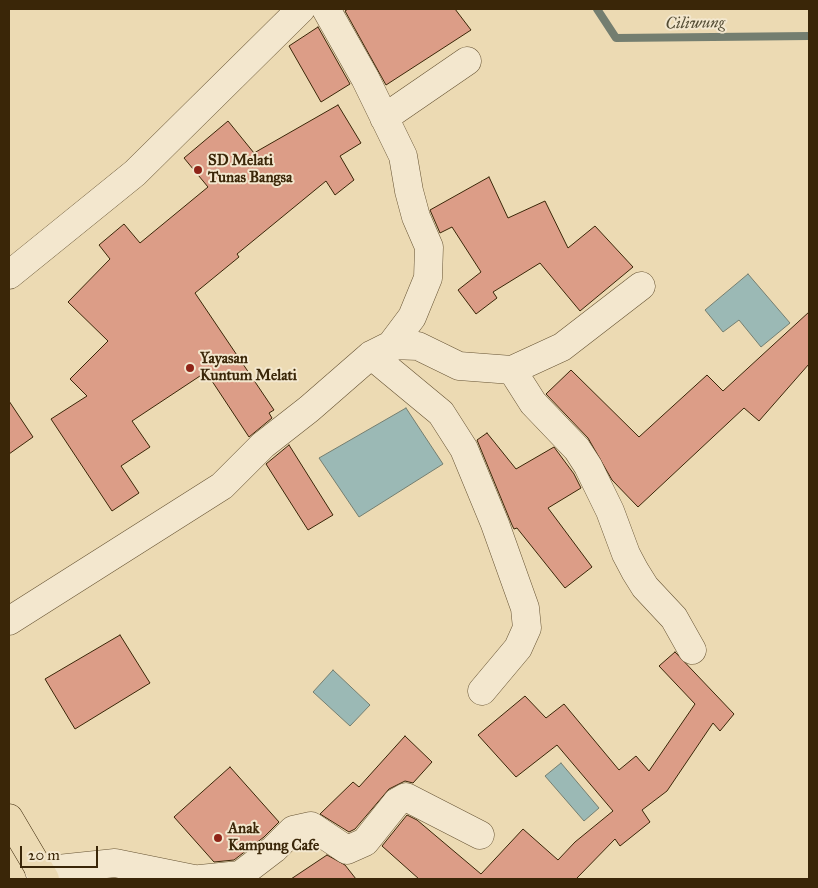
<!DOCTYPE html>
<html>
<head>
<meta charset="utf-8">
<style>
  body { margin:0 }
  #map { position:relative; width:818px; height:888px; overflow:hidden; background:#ecdab3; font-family:"IM FELL Great Primer",serif }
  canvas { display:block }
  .frame { position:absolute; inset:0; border:10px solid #3a2608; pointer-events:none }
  .scale { position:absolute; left:20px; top:846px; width:78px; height:22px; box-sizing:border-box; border:2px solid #3a2608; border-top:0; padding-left:6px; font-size:15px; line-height:18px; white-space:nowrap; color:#3a2608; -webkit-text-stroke:4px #f3e7ce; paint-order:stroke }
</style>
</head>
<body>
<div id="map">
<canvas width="818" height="888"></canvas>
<div class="frame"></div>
<div class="scale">20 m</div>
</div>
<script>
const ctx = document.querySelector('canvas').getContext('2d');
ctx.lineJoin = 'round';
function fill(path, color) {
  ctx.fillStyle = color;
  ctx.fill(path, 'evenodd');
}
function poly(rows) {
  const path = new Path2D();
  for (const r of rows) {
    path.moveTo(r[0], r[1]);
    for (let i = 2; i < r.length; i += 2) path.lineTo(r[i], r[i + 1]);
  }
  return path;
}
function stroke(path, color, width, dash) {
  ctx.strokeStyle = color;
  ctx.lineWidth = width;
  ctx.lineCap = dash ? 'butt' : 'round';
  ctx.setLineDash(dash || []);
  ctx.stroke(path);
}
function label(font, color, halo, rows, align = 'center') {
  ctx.font = font + ' "IM FELL Great Primer",serif';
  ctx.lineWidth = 4;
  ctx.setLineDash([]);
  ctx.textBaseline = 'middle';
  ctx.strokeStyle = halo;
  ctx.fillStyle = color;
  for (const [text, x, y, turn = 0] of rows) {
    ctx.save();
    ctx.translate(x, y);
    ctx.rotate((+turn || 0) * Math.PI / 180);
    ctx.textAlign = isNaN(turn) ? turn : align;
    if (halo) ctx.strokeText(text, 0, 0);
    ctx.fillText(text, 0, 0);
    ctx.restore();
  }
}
const water = poly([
  [748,274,790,323,761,347,739,320,723,332,705,310,748,274],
  [406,408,443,464,359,517,319,458,406,408],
  [333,670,370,705,350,726,313,692,333,670],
  [561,763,599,808,584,821,545,776,561,763]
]);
const stream = poly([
  [597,9,616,38,809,36]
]);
const building = poly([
  [348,9,455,9,471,30,386,85,345,11,348,9],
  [318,27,350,84,321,102,289,46,318,27],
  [338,105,361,143,340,156,354,180,335,195,326,181,237,254,239,257,195,293,274,410,269,413,272,418,249,437,206,372,132,421,150,447,121,466,139,493,112,511,51,419,87,396,70,379,108,341,68,302,110,259,99,245,124,224,140,243,208,187,184,158,228,121,254,153,338,105],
  [489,177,508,218,545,201,568,248,595,226,633,267,580,311,540,263,493,292,497,298,476,314,458,290,481,272,452,227,440,233,430,210,489,177],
  [809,312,809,364,759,421,744,408,638,507,612,480,588,438,546,394,571,370,639,437,707,375,723,391,809,312],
  [9,401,33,437,9,454,9,401],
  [487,433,516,469,554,447,574,474,581,488,548,508,592,567,565,588,517,528,514,529,512,525,477,440,487,433],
  [289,445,333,515,308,530,266,464,289,445],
  [120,635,150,683,75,729,45,679,120,635],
  [675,652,734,714,720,731,713,723,667,791,642,810,650,822,620,846,615,839,577,878,579,879,419,879,382,846,407,815,417,820,481,874,523,829,558,860,575,842,613,811,557,745,516,777,478,735,525,696,546,718,564,704,619,770,636,756,649,771,695,704,659,666,675,652],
  [405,736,432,762,413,783,405,781,389,789,355,829,349,832,320,814,353,782,359,787,405,736],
  [230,767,279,822,264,837,234,860,214,862,174,817,230,767],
  [327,855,345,865,356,879,291,879,327,855]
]);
const minor = poly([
  [326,9,365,78,403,156,409,191,416,217,429,247,428,278,412,317,391,345],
  [384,118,467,61],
  [9,275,135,173,301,9],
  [371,355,441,413,464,449,495,524,525,608,527,628,518,648,482,691],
  [512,370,533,403,577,449,588,466,610,511,626,554,635,571,645,587,674,618,692,650],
  [9,621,222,486,263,445,309,409,371,355,391,345,418,346,459,366,512,370,562,347,641,286],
  [39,871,115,863,194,879],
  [200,879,240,875,274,849,293,830,311,826,347,850,365,842,397,802,406,797,480,835]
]);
const highway = poly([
  [9,818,45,879]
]);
const markers = [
  [198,170,5,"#8f2418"],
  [190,368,5,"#8f2418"],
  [218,838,5,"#8f2418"]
];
const poiNames = [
  ["SD Melati",208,161],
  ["Tunas Bangsa",208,178],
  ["Yayasan",200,359],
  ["Kuntum Melati",200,376],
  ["Anak",228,829],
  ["Kampung Cafe",228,846]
];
const waterNames = [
  ["Ciliwung",695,24,-1]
];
fill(water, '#9bb9b5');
stroke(water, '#747e70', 1);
stroke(stream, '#747e70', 8);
fill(building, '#dc9d87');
stroke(building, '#3a2608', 1);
stroke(minor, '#665333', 29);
stroke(highway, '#3a2608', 29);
stroke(minor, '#f3e7ce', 28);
stroke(highway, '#ecdab3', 28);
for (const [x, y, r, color] of markers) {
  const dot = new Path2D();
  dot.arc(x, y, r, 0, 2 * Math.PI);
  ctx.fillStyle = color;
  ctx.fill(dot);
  stroke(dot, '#f3e7ce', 2);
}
label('bold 15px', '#3a2608', '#f3e7ce', poiNames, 'left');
label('italic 16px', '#524b33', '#f3e7ce', waterNames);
</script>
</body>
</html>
